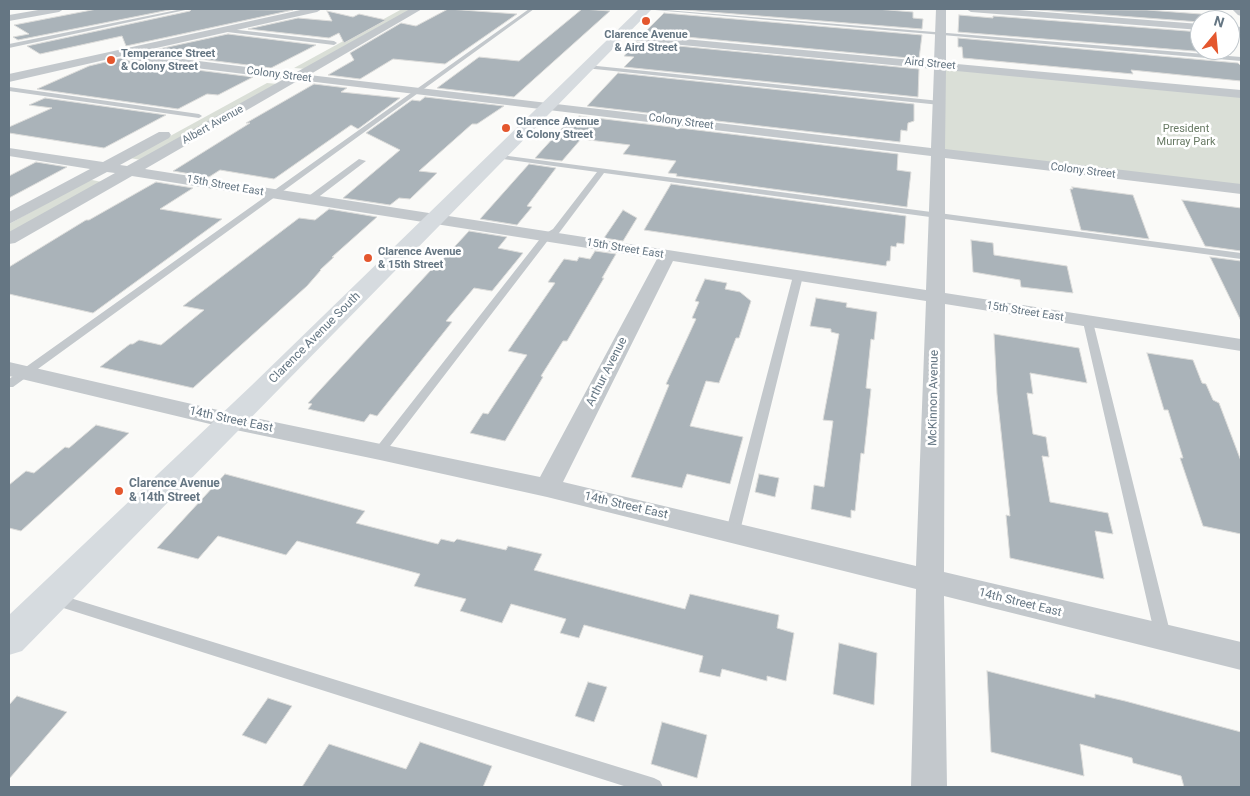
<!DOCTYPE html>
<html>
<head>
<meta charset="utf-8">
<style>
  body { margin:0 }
  #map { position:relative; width:1250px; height:796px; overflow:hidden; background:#fafaf8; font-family:Roboto,sans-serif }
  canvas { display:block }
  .frame { position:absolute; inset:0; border:10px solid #657683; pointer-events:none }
  .north { position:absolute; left:1190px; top:10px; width:50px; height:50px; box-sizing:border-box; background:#fff; border:1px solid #c1c8cd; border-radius:50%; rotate:17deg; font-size:14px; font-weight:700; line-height:20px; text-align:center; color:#657683 }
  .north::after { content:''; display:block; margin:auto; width:18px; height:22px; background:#e4572e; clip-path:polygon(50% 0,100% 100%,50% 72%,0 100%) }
</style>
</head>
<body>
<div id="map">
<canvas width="1250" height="796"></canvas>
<div class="frame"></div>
<div class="north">N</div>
</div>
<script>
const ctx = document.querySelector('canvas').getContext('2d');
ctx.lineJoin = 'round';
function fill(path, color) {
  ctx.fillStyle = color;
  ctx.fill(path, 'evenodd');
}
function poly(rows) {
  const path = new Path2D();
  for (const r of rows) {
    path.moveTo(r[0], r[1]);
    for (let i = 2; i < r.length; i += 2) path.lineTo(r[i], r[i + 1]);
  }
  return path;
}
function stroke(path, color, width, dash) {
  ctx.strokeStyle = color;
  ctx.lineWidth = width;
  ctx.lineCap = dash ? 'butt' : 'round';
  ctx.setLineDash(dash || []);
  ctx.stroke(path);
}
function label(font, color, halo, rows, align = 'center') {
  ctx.font = font + ' Roboto,sans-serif';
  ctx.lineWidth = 5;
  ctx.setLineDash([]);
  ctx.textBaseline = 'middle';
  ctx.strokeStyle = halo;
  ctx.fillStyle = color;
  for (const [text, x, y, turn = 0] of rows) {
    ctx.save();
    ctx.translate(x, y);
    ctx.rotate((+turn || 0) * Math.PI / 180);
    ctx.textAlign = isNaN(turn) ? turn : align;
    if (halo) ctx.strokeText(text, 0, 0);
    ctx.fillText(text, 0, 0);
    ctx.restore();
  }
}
const green = poly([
  [402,9,414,9,306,69,294,68],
  [940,65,1241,94,1241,188,939,152],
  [267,83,278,84,141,160,130,158],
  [92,180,102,182,102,183,9,235,9,224,87,181]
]);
const building = poly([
  [97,9,174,9,18,40,13,37,29,34,14,25,97,9],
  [192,9,293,10,126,46,122,36,40,54,27,46,190,11,192,9],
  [448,9,517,14,445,64,393,59,360,79,328,75,354,60,350,53,401,23,416,26,448,9],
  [582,9,610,11,514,97,437,88,479,57,519,61,582,9],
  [673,9,876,9,913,12,913,18,923,19,922,29,673,9],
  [1026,9,1147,10,1214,15,1218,20,1200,20,1200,22,1026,9],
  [327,11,353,17,359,14,386,20,344,43,339,33,329,38,248,29,298,18,332,21,327,11],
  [664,13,922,35,919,59,644,33,664,13],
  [959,15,993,18,993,16,1200,32,1200,50,1227,50,1231,54,958,32,959,15],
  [228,34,316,45,271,68,145,52,228,34],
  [958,38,1238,63,1241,66,1241,81,1131,70,1133,74,963,58,962,47,958,47,958,38],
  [636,42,919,69,918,97,624,67,634,57,624,56,636,42],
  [122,58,132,62,253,77,218,95,207,94,178,109,37,89,89,66,122,58],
  [618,73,914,104,914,121,908,123,907,131,901,130,900,142,587,106,618,73],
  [314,84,347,88,341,92,400,98,358,129,351,125,274,179,220,170,209,177,173,171,250,123,246,123,314,84],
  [425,97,504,106,477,124,472,124,419,171,437,173,410,199,399,198,390,205,343,198,400,150,366,133,412,100,420,101,425,97],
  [45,98,166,115,104,148,9,133,9,127,52,108,29,105,45,98],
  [579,116,898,154,897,170,911,172,907,207,676,176,677,174,668,173,676,161,623,154,630,145,581,139,562,161,535,158,565,125,570,126,579,116],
  [36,162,67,167,9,198,9,176,36,162],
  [529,164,556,168,527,206,532,207,517,225,480,219,529,164],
  [156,182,193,188,160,209,222,219,93,313,9,294,9,267,86,220,89,220,156,182],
  [671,184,906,216,904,244,897,243,896,247,891,246,890,261,887,261,886,266,644,230,671,184],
  [1072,187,1133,195,1149,239,1081,230,1070,189,1073,189,1072,187],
  [1182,200,1241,208,1241,251,1205,246,1182,200],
  [329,209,377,217,332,257,334,257,320,270,321,270,307,286,193,388,100,367,130,344,133,344,139,340,161,345,204,310,183,306,299,218,315,220,329,209],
  [623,210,637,218,623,241,604,238,623,210],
  [469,231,507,237,498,248,523,253,492,291,474,288,446,321,452,322,377,416,370,414,364,422,308,409,312,404,308,403,431,270,433,270,469,231],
  [971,240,993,243,994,255,1067,266,1073,293,1021,287,1020,280,973,272,971,240],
  [595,251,616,254,602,278,604,278,567,341,563,341,541,376,543,377,505,441,470,433,483,413,488,414,527,355,508,351,555,283,548,282,564,259,577,261,579,257,590,259,595,251],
  [1210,257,1241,261,1241,321,1210,257],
  [705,279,727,283,725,289,740,292,751,301,739,338,736,338,719,383,706,381,690,426,743,437,730,484,687,474,682,488,631,477,669,385,666,384,696,319,692,318,699,302,695,301,705,279],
  [816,298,847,303,846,307,877,312,874,340,871,339,866,388,871,389,864,454,861,453,855,511,851,510,851,518,811,509,814,485,824,487,833,421,823,420,839,334,831,332,831,329,810,326,816,298],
  [994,334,1079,348,1087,383,1030,373,1033,394,1027,393,1033,434,1046,437,1049,457,1042,456,1050,502,1108,513,1113,534,1095,531,1104,579,1010,558,1006,515,1010,516,997,394,994,334],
  [1147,353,1193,360,1202,383,1206,384,1213,400,1219,403,1241,461,1241,534,1203,526,1180,458,1183,458,1168,410,1164,410,1147,353],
  [96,425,129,433,21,531,9,528,9,485,26,471,34,473,65,447,69,448,96,425],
  [225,474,365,511,356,523,438,544,441,539,454,542,457,539,506,550,508,546,542,554,534,570,685,609,690,594,779,615,777,628,794,633,786,681,767,676,767,681,722,669,720,677,699,672,703,656,584,625,579,638,560,633,566,619,511,604,502,623,460,611,466,599,414,586,420,574,297,541,286,555,218,536,198,559,157,548,225,474],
  [759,474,779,478,775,497,755,492,759,474],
  [839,643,877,653,874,705,833,694,839,643],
  [987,671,1095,698,1095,694,1125,701,1241,732,1241,787,1184,787,1181,776,1133,763,1132,758,1080,744,1084,776,991,752,987,671],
  [588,682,607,687,594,722,575,716,588,682],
  [17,696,67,712,9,779,9,705,17,696],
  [268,698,292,706,266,744,242,735,268,698],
  [662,722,707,735,697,778,651,764,662,722],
  [420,742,492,766,483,787,302,787,329,744,406,769,420,742]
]);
const lane = poly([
  [182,9,190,9,9,48,9,44,182,9],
  [529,9,534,9,13,387,9,387,9,379,529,9],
  [653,9,1241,57,1241,61,655,10,653,9],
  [221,28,334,41,337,43,334,45,219,31,221,28],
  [587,65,940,101,943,103,940,105,585,68,587,65],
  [9,87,199,114,202,116,199,118,9,91,9,87],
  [493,154,1241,253,1241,259,604,173,559,233,549,239,384,454,376,454,374,451,376,448,543,235,553,229,597,172,496,158,493,158,493,154],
  [359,159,366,161,312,202,306,202,306,198,359,159],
  [798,273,803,276,740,531,738,535,733,536,728,535,726,531,793,276,798,273],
  [1088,319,1093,322,1171,636,1168,641,1163,643,1158,641,1155,636,1083,322,1088,319],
  [54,593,654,778,660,781,663,787,627,787,54,605,49,603,47,599,49,595,54,593]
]);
const street = poly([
  [44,9,64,9,59,12,9,21,9,15,44,9],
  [305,9,322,9,317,12,134,53,295,73,410,9,422,9,309,75,931,148,934,69,619,39,614,36,619,33,934,62,936,9,946,9,946,63,1241,90,1241,98,946,70,945,149,1241,184,1241,194,945,158,945,293,1241,339,1241,351,945,304,944,572,1241,642,1241,670,944,596,947,787,911,787,916,589,547,497,380,460,231,429,9,376,9,362,231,413,540,477,657,259,132,176,15,243,9,244,9,232,115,173,107,172,9,224,9,212,90,169,9,156,9,148,103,162,159,132,169,132,171,135,169,138,120,165,127,166,284,79,132,60,122,56,9,82,9,74,305,9],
  [299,80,931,156,926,290,145,169,299,80],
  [673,261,926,301,916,566,563,482,673,261],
  [966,9,1005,9,1200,24,1200,30,971,12,966,9],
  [1232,9,1241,9,1241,16,1238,15,1232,9],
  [1230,26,1241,27,1241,33,1230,32,1230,26]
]);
const secondary = poly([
  [639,9,652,9,22,651,9,655,9,615,252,385,639,9]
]);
const markers = [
  [646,21,5,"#e4572e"],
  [111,60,5,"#e4572e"],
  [506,128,5,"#e4572e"],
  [368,258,5,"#e4572e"],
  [119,491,5,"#e4572e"]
];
const farPoinames = [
  ["Clarence Avenue",646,35,"center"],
  ["& Aird Street",646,48,"center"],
  ["Temperance Street",121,54],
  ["& Colony Street",121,67],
  ["Clarence Avenue",516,122],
  ["& Colony Street",516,135],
  ["Clarence Avenue",378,252],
  ["& 15th Street",378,265]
];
const farStreetnames = [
  ["Aird Street",930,64,5],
  ["Colony Street",279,75,7],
  ["Colony Street",681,122,7],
  ["Albert Avenue",213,125,-29],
  ["Colony Street",1083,171,7],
  ["15th Street East",225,186,10],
  ["15th Street East",625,249,9],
  ["15th Street East",1025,312,9]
];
const farParknames = [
  ["President",1186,129],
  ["Murray Park",1186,142]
];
const streetNames = [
  ["Clarence Avenue South",315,338,-45],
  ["Arthur Avenue",607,372,-63],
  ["McKinnon Avenue",934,398,-89],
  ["14th Street East",231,420,12],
  ["14th Street East",626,506,13],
  ["14th Street East",1020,603,14]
];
const poiNames = [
  ["Clarence Avenue",129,484],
  ["& 14th Street",129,498]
];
fill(green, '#dadfd7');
fill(building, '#aab3b9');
stroke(building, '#dcdcda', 1);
fill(lane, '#c3c8cc');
fill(street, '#c3c8cc');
fill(secondary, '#d6dbdf');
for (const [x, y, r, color] of markers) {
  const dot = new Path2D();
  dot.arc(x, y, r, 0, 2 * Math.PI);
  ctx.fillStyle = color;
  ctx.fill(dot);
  stroke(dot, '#fff', 2);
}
label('bold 11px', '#657683', '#fff', farPoinames, 'left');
label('11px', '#657683', '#fff', farStreetnames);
label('11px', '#687a64', '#fff', farParknames);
label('12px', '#657683', '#fff', streetNames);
label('bold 12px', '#657683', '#fff', poiNames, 'left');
</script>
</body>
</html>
